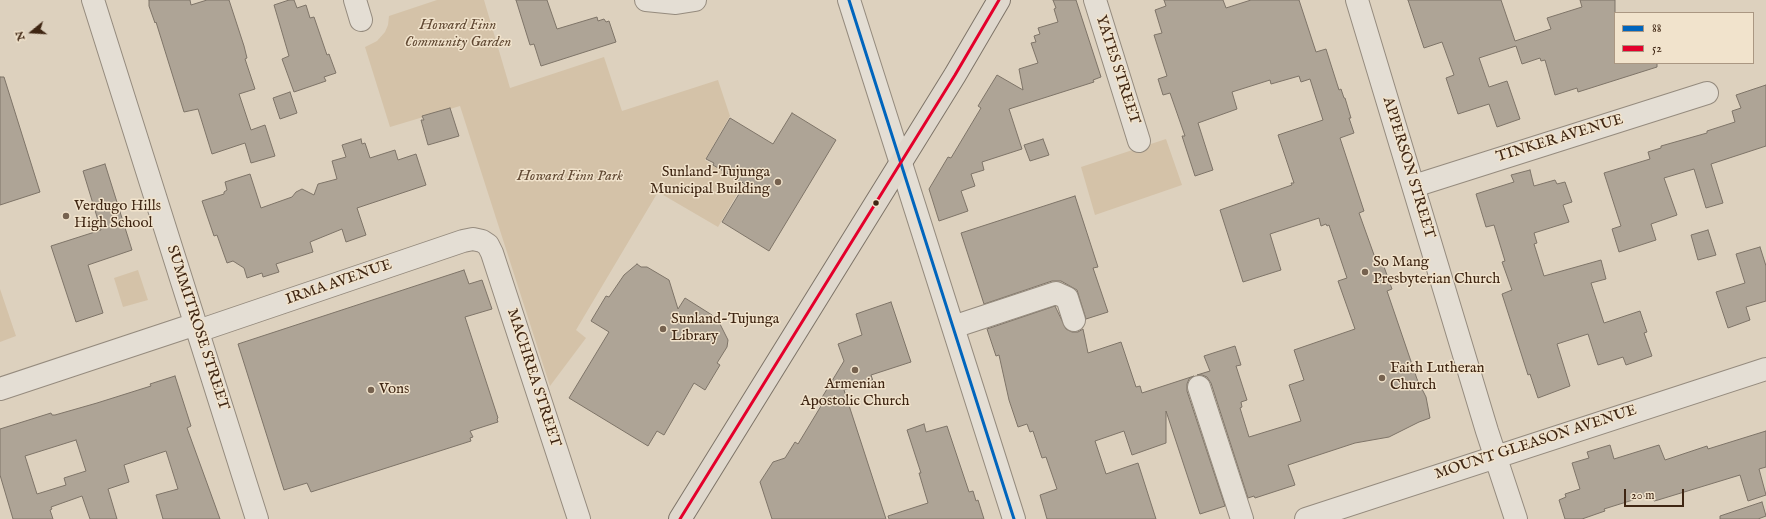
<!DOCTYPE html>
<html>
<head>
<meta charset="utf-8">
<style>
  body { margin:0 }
  #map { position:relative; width:1766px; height:519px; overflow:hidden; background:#ddd1be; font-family:"IM FELL English",serif }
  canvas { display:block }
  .legend { position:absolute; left:1614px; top:12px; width:140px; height:52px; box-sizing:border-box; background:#f1e3cc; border:1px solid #aa9782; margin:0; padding:5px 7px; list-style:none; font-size:12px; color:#3f2613 }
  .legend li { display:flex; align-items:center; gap:8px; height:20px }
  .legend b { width:20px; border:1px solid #aa9782 }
  .north { position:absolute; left:12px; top:12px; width:40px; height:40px; -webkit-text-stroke:3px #f1e3cc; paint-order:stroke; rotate:252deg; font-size:11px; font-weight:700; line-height:16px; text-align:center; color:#3f2613 }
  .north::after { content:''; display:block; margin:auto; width:14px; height:18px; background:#3f2613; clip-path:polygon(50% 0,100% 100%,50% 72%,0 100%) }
  .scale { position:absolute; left:1624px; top:489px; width:60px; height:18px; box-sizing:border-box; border:2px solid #3f2613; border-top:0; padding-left:5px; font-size:12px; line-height:14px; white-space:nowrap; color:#3f2613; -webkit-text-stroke:3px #f1e3cc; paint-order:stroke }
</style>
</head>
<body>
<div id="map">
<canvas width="1766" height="519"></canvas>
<ul class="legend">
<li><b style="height:5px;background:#0065bd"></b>88</li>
<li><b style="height:5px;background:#e4002b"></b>52</li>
</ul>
<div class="north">N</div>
<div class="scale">20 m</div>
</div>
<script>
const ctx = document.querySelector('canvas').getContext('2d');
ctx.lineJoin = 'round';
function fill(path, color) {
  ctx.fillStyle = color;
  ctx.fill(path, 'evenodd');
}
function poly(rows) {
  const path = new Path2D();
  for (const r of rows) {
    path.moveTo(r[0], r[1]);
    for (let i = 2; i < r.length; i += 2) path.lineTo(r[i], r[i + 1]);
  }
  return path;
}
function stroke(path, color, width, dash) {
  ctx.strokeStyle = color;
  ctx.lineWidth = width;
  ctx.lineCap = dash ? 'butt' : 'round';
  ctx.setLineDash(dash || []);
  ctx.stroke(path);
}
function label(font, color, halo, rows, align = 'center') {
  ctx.font = font + ' "IM FELL English",serif';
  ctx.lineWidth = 3;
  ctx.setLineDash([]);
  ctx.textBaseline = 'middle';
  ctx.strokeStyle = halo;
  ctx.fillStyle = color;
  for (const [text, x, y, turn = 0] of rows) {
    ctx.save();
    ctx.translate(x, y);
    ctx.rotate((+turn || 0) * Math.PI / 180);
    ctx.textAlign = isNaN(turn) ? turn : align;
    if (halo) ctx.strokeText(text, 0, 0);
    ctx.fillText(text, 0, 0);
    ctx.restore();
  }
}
const green = poly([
  [437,0,484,0,510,88,604,57,622,111,718,80,730,116,705,160,743,184,718,227,658,192,576,330,586,338,550,386,460,106,390,127,365,47,377,41,385,32,388,25,389,16],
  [1166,139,1182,185,1095,215,1081,167],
  [138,270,148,300,123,307,114,278],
  [0,289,16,336,0,342]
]);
const building = poly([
  [149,0,190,0,191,5,207,0,229,0,244,46,247,58,245,59,255,89,239,94,251,130,265,125,275,156,251,163,245,143,212,154,198,109,184,112,156,22,155,23,149,6,149,0],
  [289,0,294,0,297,8,306,5,310,18,314,17,327,55,329,54,336,73,324,77,326,81,294,92,282,59,289,56,274,5,289,0],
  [516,0,547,0,557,29,597,17,598,21,604,19,606,22,609,21,616,42,541,66,534,44,530,45,516,0],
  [1053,0,1076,0,1101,77,1093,80,1094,82,1009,109,1022,149,982,162,984,170,971,174,975,186,961,191,968,211,939,221,929,189,948,157,951,158,981,108,978,106,997,75,1023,90,1019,69,1038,63,1031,43,1036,42,1034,36,1040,34,1038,28,1058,22,1054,9,1056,8,1053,0],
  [1164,0,1223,0,1226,8,1251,0,1299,0,1316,52,1326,49,1339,90,1341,89,1344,98,1345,98,1351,118,1349,118,1354,133,1340,138,1364,211,1359,213,1378,266,1383,264,1392,289,1387,291,1417,379,1426,397,1430,418,1419,422,1389,437,1355,443,1288,465,1295,485,1255,498,1254,496,1248,498,1211,383,1207,377,1202,375,1197,375,1210,371,1204,356,1235,346,1241,365,1236,366,1247,400,1241,402,1242,407,1240,408,1249,437,1301,421,1289,385,1304,380,1294,350,1355,329,1338,281,1347,278,1329,225,1327,226,1326,224,1321,226,1319,218,1270,234,1281,270,1243,282,1220,210,1292,185,1291,183,1294,183,1278,135,1323,120,1310,79,1301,82,1299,76,1271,84,1270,80,1232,92,1237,109,1198,123,1213,170,1195,176,1182,136,1185,136,1170,93,1163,95,1158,79,1167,76,1154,35,1162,33,1155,10,1166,6,1164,0],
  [1408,0,1501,0,1515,41,1551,29,1547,18,1582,7,1580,0,1615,0,1615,63,1657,63,1657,67,1578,92,1577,88,1555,95,1545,60,1541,61,1540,58,1522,64,1516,46,1479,58,1489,87,1507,81,1520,119,1497,127,1489,104,1458,114,1446,78,1454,75,1442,42,1424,48,1408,0],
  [0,77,4,77,40,192,0,205,0,77],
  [1766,85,1766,146,1711,164,1723,203,1706,208,1694,169,1664,178,1677,215,1651,224,1656,240,1619,252,1612,229,1621,226,1604,173,1650,159,1648,152,1661,148,1661,146,1707,133,1707,131,1735,122,1732,111,1741,108,1736,95,1766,85],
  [290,92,297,113,280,119,273,98,290,92],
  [450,108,459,136,428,145,421,120,424,120,422,116,450,108],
  [792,113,836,140,769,251,722,222,745,184,713,165,714,163,706,159,730,118,773,144,792,113],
  [361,139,362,144,365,143,370,158,395,150,398,160,416,154,426,185,357,208,366,235,346,242,342,229,310,242,313,252,276,264,279,272,263,277,262,273,247,278,244,268,233,261,227,263,217,235,214,236,202,201,224,194,224,192,227,190,225,182,250,174,261,208,292,197,296,192,302,189,314,195,318,184,337,179,332,161,346,157,342,145,361,139],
  [1043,139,1049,155,1030,161,1024,145,1043,139],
  [105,164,132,250,88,265,103,313,76,322,51,246,101,230,83,171,105,164],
  [1530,170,1534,186,1555,180,1557,184,1565,182,1572,202,1563,205,1569,222,1534,233,1537,243,1534,244,1544,276,1601,260,1606,279,1591,283,1604,323,1640,311,1647,332,1644,333,1652,356,1626,365,1623,357,1598,365,1588,334,1557,344,1570,386,1538,398,1530,374,1528,375,1502,294,1512,290,1502,262,1505,261,1494,225,1486,227,1476,194,1514,182,1511,175,1530,170],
  [1075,196,1098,267,1093,268,1108,312,1086,319,1077,290,1061,281,1052,281,984,304,961,233,1075,196],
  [1708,230,1716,255,1698,260,1691,235,1708,230],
  [1760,247,1766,266,1766,301,1746,307,1750,320,1728,328,1716,292,1745,283,1736,254,1760,247],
  [637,264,641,267,647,267,669,280,678,309,685,298,712,315,712,317,720,324,728,340,727,347,717,363,720,365,705,390,694,383,664,435,657,431,648,446,569,398,609,332,591,321,606,296,609,297,624,275,637,264],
  [464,270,469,284,482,280,492,309,465,317,498,418,497,419,498,422,470,431,473,437,470,438,471,441,311,492,307,483,284,490,238,344,464,270],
  [891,302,911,362,871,375,873,381,844,390,886,519,772,519,760,482,773,462,785,458,795,442,798,444,821,406,818,404,844,361,838,344,862,335,856,314,891,302],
  [1055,306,1066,329,1072,332,1078,332,1083,329,1088,353,1121,342,1136,387,1140,386,1142,393,1194,376,1189,379,1187,384,1187,391,1225,506,1200,514,1166,411,1166,443,1132,455,1124,431,1095,441,1106,474,1138,463,1156,519,1047,519,1040,495,1057,489,1046,457,1042,458,1033,431,1030,432,1027,424,1018,427,1009,400,999,355,996,356,987,329,1055,306],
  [175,376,191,426,187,428,220,519,163,519,156,495,178,489,166,451,124,465,129,482,108,489,117,519,90,519,82,496,51,507,52,509,50,510,53,519,13,519,0,475,0,429,51,413,52,415,55,415,97,403,151,386,150,384,175,376],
  [76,440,86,471,64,478,66,485,37,494,25,456,76,440],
  [924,424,926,432,947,426,969,492,973,491,976,501,978,500,984,519,889,519,888,516,928,503,919,473,921,473,907,430,924,424],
  [1766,431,1766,467,1759,469,1766,495,1748,501,1740,475,1658,500,1654,501,1652,494,1604,509,1605,511,1582,519,1565,519,1559,500,1566,497,1565,494,1580,489,1572,463,1589,458,1587,452,1610,445,1614,459,1659,445,1665,460,1707,446,1708,449,1766,431],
  [1762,502,1766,516,1758,519,1720,519,1720,516,1762,502]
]);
const minor = poly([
  [93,0,257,519],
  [355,0,361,20],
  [646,0,676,3,695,0],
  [849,0,1014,519],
  [1095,0,1139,141],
  [1357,0,1487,431,1516,519],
  [1414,186,1707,93],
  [953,327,1056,293,1067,298,1074,320],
  [198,331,463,241,473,239,482,241,488,245,492,253,579,519],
  [1199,387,1242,519],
  [0,389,196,324],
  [1306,519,1766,369]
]);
const major = poly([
  [680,519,955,75,999,0]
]);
const bus1 = poly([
  [849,0,1014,519]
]);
const bus2 = poly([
  [680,519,955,75,999,0]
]);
const markers = [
  [778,182,4,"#76624f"],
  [876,203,3.5,"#3f2613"],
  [66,216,4,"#76624f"],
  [1365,272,4,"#76624f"],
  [663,329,4,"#76624f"],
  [855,370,4,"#76624f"],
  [1382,378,4,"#76624f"],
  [371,390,4,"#76624f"]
];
const parkNames = [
  ["Howard Finn",458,26],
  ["Community Garden",458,43],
  ["Howard Finn Park",570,177]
];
const streetNames = [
  ["YATES STREET",1117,70,72],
  ["TINKER AVENUE",1560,139,-17],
  ["APPERSON STREET",1408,168,73],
  ["IRMA AVENUE",339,283,-19],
  ["SUMMITROSE STREET",197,328,72],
  ["MACHREA STREET",533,378,72],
  ["MOUNT GLEASON AVENUE",1536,443,-18]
];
const poiNames = [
  ["Sunland-Tujunga",770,173,"right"],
  ["Municipal Building",770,190,"right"],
  ["Verdugo Hills",74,207],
  ["High School",74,224],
  ["So Mang",1373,263],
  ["Presbyterian Church",1373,280],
  ["Sunland-Tujunga",671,320],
  ["Library",671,337],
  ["Faith Lutheran",1390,369],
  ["Church",1390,386],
  ["Armenian",855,385,"center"],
  ["Apostolic Church",855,402,"center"],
  ["Vons",379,390]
];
fill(green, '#d4c2a8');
fill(building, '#aea496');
stroke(building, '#7e7468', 1);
stroke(minor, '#958b7e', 24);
stroke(major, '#7e7468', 24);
stroke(minor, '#e4ded4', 22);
stroke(major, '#dfd8cd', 22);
stroke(bus1, '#0065bd', 3);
stroke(bus2, '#e4002b', 3);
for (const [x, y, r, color] of markers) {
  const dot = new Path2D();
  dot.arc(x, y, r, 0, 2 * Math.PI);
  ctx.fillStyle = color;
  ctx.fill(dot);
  stroke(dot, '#f1e3cc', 1.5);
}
label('italic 15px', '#624a34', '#f1e3cc', parkNames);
label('15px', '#3f2613', '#f1e3cc', streetNames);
label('15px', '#3f2613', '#f1e3cc', poiNames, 'left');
</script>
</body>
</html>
